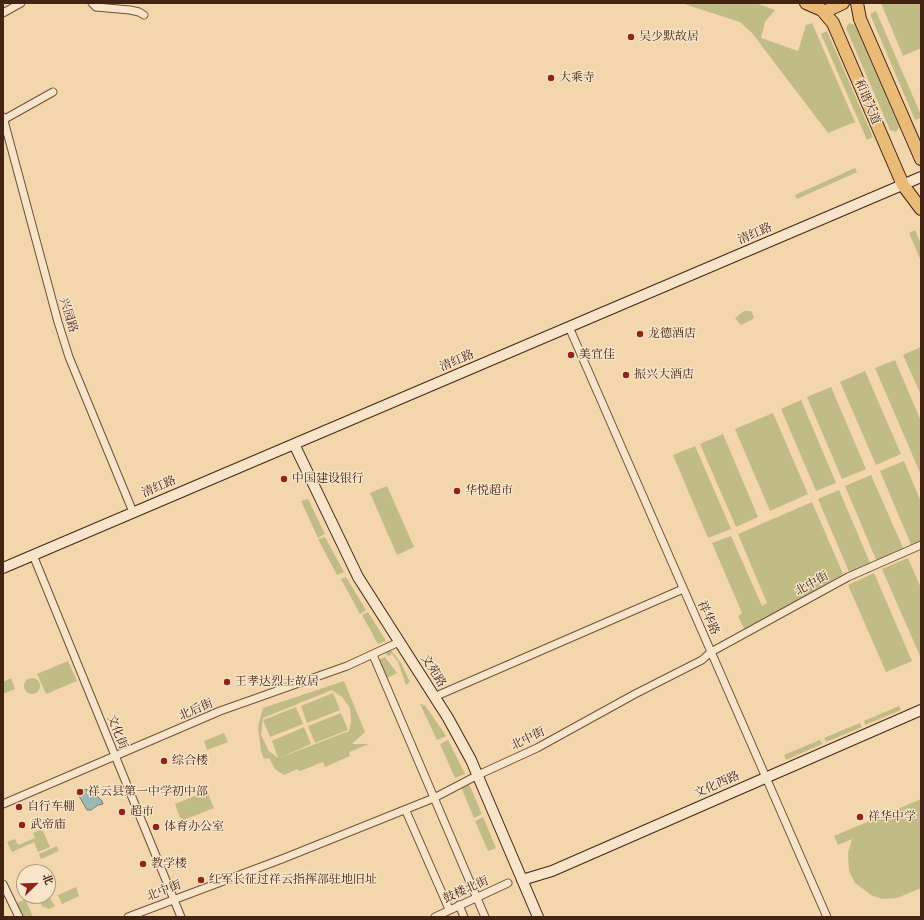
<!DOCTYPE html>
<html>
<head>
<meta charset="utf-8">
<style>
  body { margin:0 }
  #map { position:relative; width:924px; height:920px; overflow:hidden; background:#f3d6ac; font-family:"Old Standard TT","Noto Serif SC",serif }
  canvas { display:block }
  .frame { position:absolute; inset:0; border:4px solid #432414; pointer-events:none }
  .north { position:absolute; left:16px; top:864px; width:40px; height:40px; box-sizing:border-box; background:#f7e4c9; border:1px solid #af9781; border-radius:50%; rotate:67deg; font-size:11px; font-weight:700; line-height:16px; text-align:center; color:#432414 }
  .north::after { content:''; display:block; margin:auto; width:14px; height:18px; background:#8f2418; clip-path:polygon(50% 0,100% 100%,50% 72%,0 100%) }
</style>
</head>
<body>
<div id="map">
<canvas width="924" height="920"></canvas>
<div class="frame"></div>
<div class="north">北</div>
</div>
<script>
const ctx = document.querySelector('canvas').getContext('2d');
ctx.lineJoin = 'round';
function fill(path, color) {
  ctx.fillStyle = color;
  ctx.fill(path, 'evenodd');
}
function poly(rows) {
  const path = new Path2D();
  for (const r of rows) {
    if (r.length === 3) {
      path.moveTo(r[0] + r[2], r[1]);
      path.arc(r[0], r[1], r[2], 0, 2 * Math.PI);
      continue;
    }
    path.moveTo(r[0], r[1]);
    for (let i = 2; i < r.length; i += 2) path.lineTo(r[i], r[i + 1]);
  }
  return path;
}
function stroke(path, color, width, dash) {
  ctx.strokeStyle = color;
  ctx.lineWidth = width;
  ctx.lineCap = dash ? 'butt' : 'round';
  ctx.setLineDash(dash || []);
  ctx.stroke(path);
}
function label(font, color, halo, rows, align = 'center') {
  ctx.font = font + ' "Old Standard TT","Noto Serif SC",serif';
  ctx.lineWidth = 3;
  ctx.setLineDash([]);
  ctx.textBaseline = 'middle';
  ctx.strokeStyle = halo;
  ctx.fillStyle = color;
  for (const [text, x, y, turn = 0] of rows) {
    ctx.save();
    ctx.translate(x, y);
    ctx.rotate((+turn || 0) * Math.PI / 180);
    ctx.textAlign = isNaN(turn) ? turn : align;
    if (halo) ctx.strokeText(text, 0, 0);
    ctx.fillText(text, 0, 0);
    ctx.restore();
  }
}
const green = poly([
  [681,3,756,3,775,10,765,22,761,38,798,51,806,25,812,23,855,122,828,133,752,33,740,22],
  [881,3,921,3,921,48,903,56],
  [876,11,921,115,921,118,915,120,870,14],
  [849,23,855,25,899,127,896,132,890,130,846,28],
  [827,31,873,137,867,140,821,34],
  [855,168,857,172,797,199,795,195],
  [915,230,921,244,921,261,909,233],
  [744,311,751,311,754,317,753,319,741,325,735,318],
  [921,347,921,395,903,355],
  [895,360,921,421,921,475,875,368],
  [865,371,901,454,876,465,840,382],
  [831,387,866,469,842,479,807,397],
  [801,400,836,483,816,491,781,409],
  [773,413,808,494,770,511,735,429],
  [723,434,758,517,736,527,700,444],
  [695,446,731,529,708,538,673,455],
  [904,461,921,502,921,543,912,547,880,471],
  [871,475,904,550,877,562,845,486],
  [387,486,414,547,397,555,370,493],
  [839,490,871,565,850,574,818,499],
  [308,499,325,534,318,538,301,501],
  [812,502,843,574,745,631,738,616,742,613,712,543,731,536,762,606,767,603,738,534],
  [325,537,344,572,337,575,318,539],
  [908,558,921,588,921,656,920,656,882,569],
  [874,573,912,661,886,672,848,585],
  [346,577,366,610,360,614,341,579],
  [368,612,386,641,378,644,362,615],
  [390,649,401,663,410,682,406,685,398,662,392,654,388,656,385,651],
  [385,657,397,673,387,678,379,660],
  [68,661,77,681,46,694,37,674],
  [11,678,15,689,3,694,3,682],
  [32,686,8],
  [344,681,365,732,352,744,369,744,349,752,350,756,325,767,323,762,300,771,297,769,284,775,275,769,269,758,264,759,261,751,258,727,263,708],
  [332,690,342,697,350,708,351,722,349,731,279,758,311,744,304,727,272,741,278,758,269,751,261,735,263,718],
  [333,693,340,710,307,723,301,706],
  [420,704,425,705,446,736,437,740],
  [899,706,901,710,865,725,864,721],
  [296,707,303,724,270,737,263,720],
  [341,713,348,730,315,743,308,726],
  [860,723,862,727,826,742,824,738],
  [224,733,228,742,207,750,204,741],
  [448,740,465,774,455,778,440,744],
  [820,740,822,744,786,760,784,755],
  [469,784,482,814,474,818,461,787],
  [207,791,214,808,181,821,175,804],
  [921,799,921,888,897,898,882,899,871,895,855,883,849,871,848,853,852,839,838,845,834,836],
  [483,817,496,848,488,851,475,821],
  [42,829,50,847,38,852,34,842,12,852,7,842,15,839,18,845,35,838,33,833],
  [57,846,59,851,41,859,39,854],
  [76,887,79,896,62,904,58,895],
  [48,895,55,906,49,909,42,906,37,896],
  [25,899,33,917,23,917,17,903]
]);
const water = poly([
  [96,785,94,793,102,801,103,804,98,805,91,810,87,810,79,796,80,792,96,785]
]);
const street = poly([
  [92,3,96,7,130,10,139,12,144,15],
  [3,13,21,3],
  [3,117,58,322,69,357,133,512],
  [3,120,53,92],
  [569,327,827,917],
  [33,555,181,917],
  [373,655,485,917],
  [434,697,683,589],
  [3,804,220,711,347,666,399,642],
  [406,811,449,909],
  [3,884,19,917],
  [459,905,464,917],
  [128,917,282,859,434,798,478,775,537,748,635,694,702,660,711,652,848,577,921,545],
  [435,917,508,883]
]);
const secondary = poly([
  [294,444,358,577,448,718,471,760,538,917],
  [3,568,921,177],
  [522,880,552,871,921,710]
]);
const primary = poly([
  [806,3,822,10,833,23,903,185,921,209],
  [857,3,860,19,921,159],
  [824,12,843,3]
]);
const markers = [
  [631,37,4,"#8f2418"],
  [551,78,4,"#8f2418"],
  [640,334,4,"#8f2418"],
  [571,355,4,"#8f2418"],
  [626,375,4,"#8f2418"],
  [284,479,4,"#8f2418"],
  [457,491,4,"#8f2418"],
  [227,682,4,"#8f2418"],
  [164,761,4,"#8f2418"],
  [80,792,4,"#8f2418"],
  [19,807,4,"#8f2418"],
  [122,812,4,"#8f2418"],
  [860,817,4,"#8f2418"],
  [22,825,4,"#8f2418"],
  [156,827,4,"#8f2418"],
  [143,864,4,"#8f2418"],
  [201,880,4,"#8f2418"]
];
const poiNames = [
  ["吴少默故居",639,37],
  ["大乘寺",559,78],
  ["龙德酒店",648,334],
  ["美宜佳",579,355],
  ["振兴大酒店",634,375],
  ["中国建设银行",292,479],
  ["华悦超市",465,491],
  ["王孝达烈士故居",235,682],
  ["综合楼",172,761],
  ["祥云县第一中学初中部",88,792],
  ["自行车棚",27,807],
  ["超市",130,812],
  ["祥华中学",868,817],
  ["武帝庙",30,825],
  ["体育办公室",164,827],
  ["教学楼",151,864],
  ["红军长征过祥云指挥部驻地旧址",209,880]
];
const streetNames = [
  ["和谐大道",867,102,67],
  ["清红路",755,234,-23],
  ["兴园路",68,315,73],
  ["清红路",457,361,-23],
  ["清红路",159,487,-23],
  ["北中街",812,584,-29],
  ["祥华路",708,618,66],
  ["文苑路",433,671,58],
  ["北后街",196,710,-23],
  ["文化街",117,732,68],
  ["北中街",528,739,-26],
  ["文化西路",717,785,-24],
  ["鼓楼北街",466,890,-24],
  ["北中街",164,891,-21]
];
fill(green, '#c1bc85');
fill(water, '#9fb7b4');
stroke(water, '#7a7c74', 1);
stroke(street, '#6f503a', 9);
stroke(secondary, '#432414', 12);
stroke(primary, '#432414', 14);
stroke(street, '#f7e4c9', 7);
stroke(secondary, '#f7e4c9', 10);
stroke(primary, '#eabb76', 12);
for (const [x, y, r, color] of markers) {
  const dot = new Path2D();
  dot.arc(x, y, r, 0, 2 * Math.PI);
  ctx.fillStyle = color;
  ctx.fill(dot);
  stroke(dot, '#f7e4c9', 1.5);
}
label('12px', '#432414', '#f7e4c9', poiNames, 'left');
label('12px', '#432414', '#f7e4c9', streetNames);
</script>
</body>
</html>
